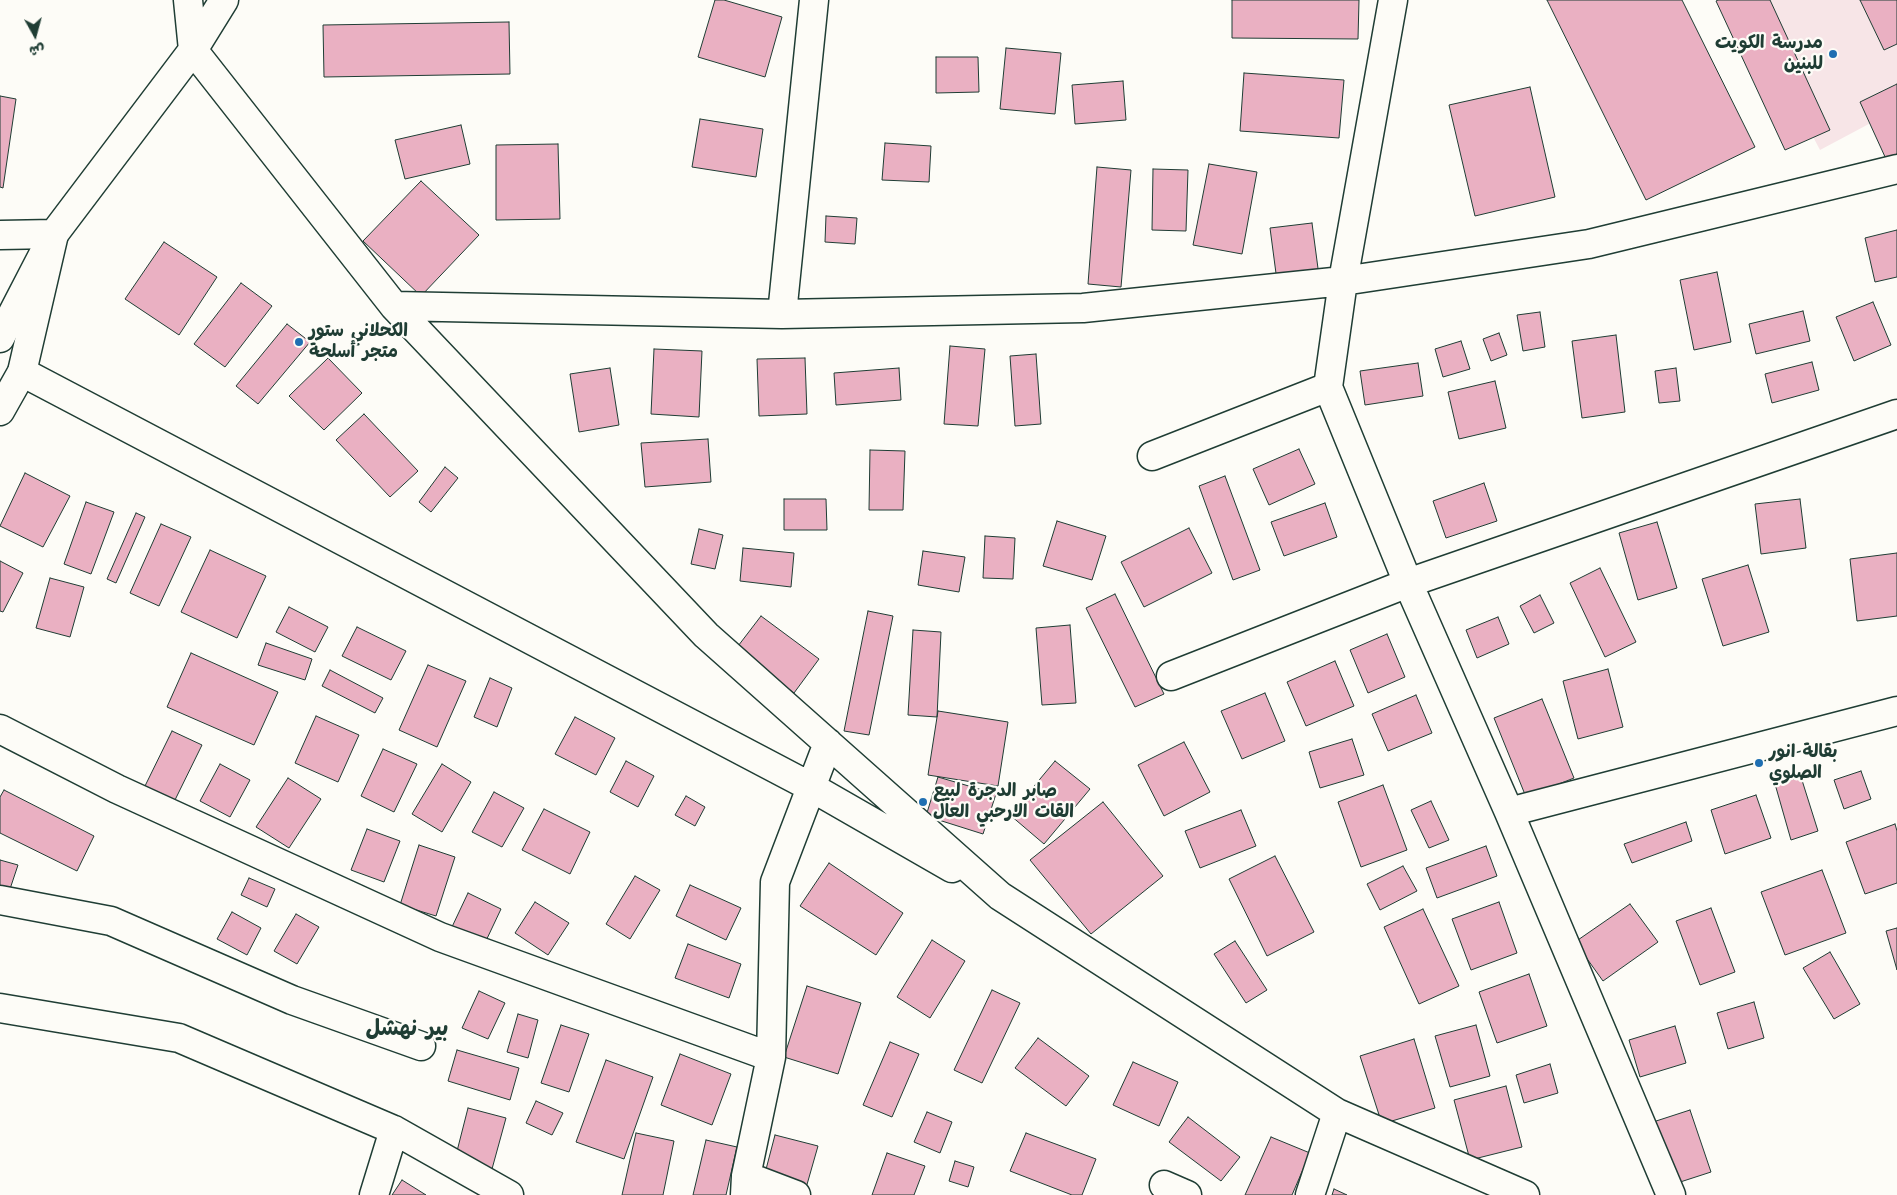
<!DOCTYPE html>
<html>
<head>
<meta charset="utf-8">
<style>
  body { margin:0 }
  #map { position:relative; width:1897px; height:1195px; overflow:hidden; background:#fdfcf7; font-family:"Architects Daughter","Playpen Sans Arabic",sans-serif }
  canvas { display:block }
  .north { position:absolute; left:10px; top:10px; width:50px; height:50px; -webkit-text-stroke:4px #fdfcf7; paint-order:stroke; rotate:173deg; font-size:14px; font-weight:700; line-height:20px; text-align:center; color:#1f3d34 }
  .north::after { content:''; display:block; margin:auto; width:18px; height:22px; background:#1f3d34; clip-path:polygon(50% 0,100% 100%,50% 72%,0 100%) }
</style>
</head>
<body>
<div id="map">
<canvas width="1897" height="1195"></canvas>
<div class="north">ش</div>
</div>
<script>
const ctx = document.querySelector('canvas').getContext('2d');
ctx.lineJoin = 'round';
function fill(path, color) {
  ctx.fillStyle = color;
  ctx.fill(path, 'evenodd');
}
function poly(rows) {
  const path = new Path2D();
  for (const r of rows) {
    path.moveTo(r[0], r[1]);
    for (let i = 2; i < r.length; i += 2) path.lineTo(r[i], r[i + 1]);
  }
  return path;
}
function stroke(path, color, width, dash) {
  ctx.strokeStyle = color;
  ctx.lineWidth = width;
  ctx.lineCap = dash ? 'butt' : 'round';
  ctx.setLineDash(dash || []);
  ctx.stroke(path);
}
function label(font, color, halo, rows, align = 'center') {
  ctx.font = font + ' "Architects Daughter","Playpen Sans Arabic",sans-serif';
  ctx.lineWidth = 4.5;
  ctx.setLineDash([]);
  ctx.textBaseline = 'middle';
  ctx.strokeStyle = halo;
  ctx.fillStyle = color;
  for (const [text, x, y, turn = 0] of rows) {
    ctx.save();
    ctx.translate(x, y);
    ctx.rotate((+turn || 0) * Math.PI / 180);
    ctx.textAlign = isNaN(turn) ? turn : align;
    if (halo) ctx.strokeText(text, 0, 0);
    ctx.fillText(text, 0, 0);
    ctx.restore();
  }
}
const built = poly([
  [1741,0,1897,0,1897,109,1820,150]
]);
const building = poly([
  [715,0,724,0,782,17,765,77,698,57,715,0],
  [1232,0,1359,0,1358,39,1232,38,1232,0],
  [1547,0,1682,0,1755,147,1646,200,1547,0],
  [1718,0,1770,0,1830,130,1785,150,1716,1,1718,0],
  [1860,0,1897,0,1897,44,1884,50,1860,0],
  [509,22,510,74,324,77,323,25,509,22],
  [1006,48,1061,53,1055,114,1000,109,1006,48],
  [936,57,978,57,979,92,936,93,936,57],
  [1244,73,1344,80,1339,138,1240,131,1244,73],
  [1123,81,1126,120,1075,124,1072,85,1123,81],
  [1897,84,1897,154,1886,159,1860,102,1897,84],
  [1530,87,1555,197,1475,216,1449,105,1530,87],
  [0,96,16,99,3,188,0,187,0,96],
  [700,119,763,129,756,177,692,167,700,119],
  [461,125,470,164,405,179,395,140,461,125],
  [885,143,931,146,929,182,882,180,885,143],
  [558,144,560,219,496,220,496,145,558,144],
  [1209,164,1257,172,1242,254,1193,245,1209,164],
  [1097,167,1131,170,1121,287,1088,284,1097,167],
  [1153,169,1188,170,1186,231,1152,230,1153,169],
  [421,181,479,235,421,296,363,241,421,181],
  [826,216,857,218,855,244,825,242,826,216],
  [1312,223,1319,276,1277,281,1270,228,1312,223],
  [1897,230,1897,277,1875,282,1865,238,1897,230],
  [164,242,217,277,179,335,125,299,164,242],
  [1717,272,1731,342,1694,350,1680,280,1717,272],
  [241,283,272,306,225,367,194,344,241,283],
  [1873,302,1891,345,1854,361,1836,317,1873,302],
  [1803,311,1810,341,1756,354,1749,324,1803,311],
  [1540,312,1545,347,1523,351,1517,315,1540,312],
  [287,324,310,342,258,404,236,386,287,324],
  [1499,333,1507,355,1491,361,1483,339,1499,333],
  [1616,335,1625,412,1582,418,1572,341,1616,335],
  [1461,341,1470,369,1443,377,1435,349,1461,341],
  [950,346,985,349,978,426,944,424,950,346],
  [654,349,702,351,699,417,651,414,654,349],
  [1036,354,1041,424,1015,426,1010,356,1036,354],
  [328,358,362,393,324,430,289,396,328,358],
  [805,358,807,414,759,416,757,359,805,358],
  [1812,362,1819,390,1772,403,1765,374,1812,362],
  [1418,363,1423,396,1365,405,1360,371,1418,363],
  [610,368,619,425,579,432,570,374,610,368],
  [899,368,901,400,836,405,834,373,899,368],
  [1676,368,1680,401,1659,403,1655,371,1676,368],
  [1495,381,1506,428,1459,439,1448,392,1495,381],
  [364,414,418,471,390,497,336,440,364,414],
  [708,439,711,482,645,487,641,443,708,439],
  [1299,449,1315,484,1269,505,1253,469,1299,449],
  [870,450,905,451,903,510,869,510,870,450],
  [445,467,458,478,431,512,419,502,445,467],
  [25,473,70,496,43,547,0,526,25,473],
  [1225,476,1260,570,1233,580,1199,486,1225,476],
  [1484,483,1497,521,1446,538,1433,501,1484,483],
  [784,499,826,499,827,530,784,530,784,499],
  [1800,499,1806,548,1761,554,1755,504,1800,499],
  [86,502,114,512,91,574,64,564,86,502],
  [1325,503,1337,537,1284,556,1271,522,1325,503],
  [136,513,145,517,116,583,107,579,136,513],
  [1057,521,1106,536,1092,580,1043,566,1057,521],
  [1657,522,1677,588,1638,600,1619,533,1657,522],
  [161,524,191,537,159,606,130,593,161,524],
  [1189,528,1212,573,1144,607,1121,562,1189,528],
  [699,529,723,535,715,569,691,564,699,529],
  [985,536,1015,538,1013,579,983,578,985,536],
  [743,548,794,553,791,587,740,581,743,548],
  [210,550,266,576,237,638,181,612,210,550],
  [923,551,965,557,959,592,918,585,923,551],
  [1897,553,1897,616,1857,621,1850,559,1897,553],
  [0,561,23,573,3,612,0,611,0,561],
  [1748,565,1769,632,1723,646,1702,579,1748,565],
  [1600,568,1636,642,1605,657,1570,583,1600,568],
  [50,578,84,587,70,637,36,628,50,578],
  [1115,594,1164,694,1135,707,1086,608,1115,594],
  [1540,595,1554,623,1534,633,1520,606,1540,595],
  [289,607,328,627,315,652,276,632,289,607],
  [868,611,893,616,869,735,844,731,868,611],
  [761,616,819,659,794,693,735,650,761,616],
  [1498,617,1509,644,1477,658,1466,630,1498,617],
  [1070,625,1076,703,1042,705,1036,628,1070,625],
  [357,627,406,651,391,680,342,656,357,627],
  [913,630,941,632,937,717,908,715,913,630],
  [1387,634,1405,677,1368,693,1350,650,1387,634],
  [266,643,312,659,305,680,258,665,266,643],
  [191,653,278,692,254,745,167,707,191,653],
  [1335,661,1354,706,1306,726,1287,682,1335,661],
  [428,665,466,681,437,747,399,730,428,665],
  [1608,669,1623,727,1578,739,1563,681,1608,669],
  [330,670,383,698,375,713,322,686,330,670],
  [490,678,512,688,497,727,474,717,490,678],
  [1265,693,1285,741,1242,759,1221,711,1265,693],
  [1416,695,1432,733,1388,751,1372,714,1416,695],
  [1542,699,1574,778,1526,797,1494,718,1542,699],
  [938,711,1008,722,998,786,928,775,938,711],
  [316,716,359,735,338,782,295,763,316,716],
  [575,717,615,738,596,775,555,754,575,717],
  [172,731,202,745,174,802,144,788,172,731],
  [1352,739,1364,775,1320,788,1309,752,1352,739],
  [1184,742,1210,792,1164,816,1138,765,1184,742],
  [383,749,417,764,394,812,361,796,383,749],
  [626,761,654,776,638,807,610,792,626,761],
  [1055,761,1090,789,1044,844,1010,815,1055,761],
  [220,764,250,780,230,817,200,801,220,764],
  [442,764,471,782,442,832,412,814,442,764],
  [1861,771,1871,799,1844,809,1834,780,1861,771],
  [938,777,996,794,983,834,926,816,938,777],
  [1801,777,1818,831,1791,840,1775,784,1801,777],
  [288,778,321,799,289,848,256,827,288,778],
  [1383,785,1407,850,1361,867,1338,802,1383,785],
  [4,790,94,836,77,871,0,833,0,797,4,790],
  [494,792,524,808,502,847,472,832,494,792],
  [1756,795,1771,838,1725,854,1711,810,1756,795],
  [686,796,705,807,695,826,675,815,686,796],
  [1431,801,1449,840,1429,848,1411,810,1431,801],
  [1103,802,1163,876,1091,934,1030,860,1103,802],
  [544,809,590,832,570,874,522,850,544,809],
  [1241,810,1256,846,1200,868,1185,831,1241,810],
  [1686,822,1692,841,1632,863,1624,844,1686,822],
  [1895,824,1897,831,1897,883,1865,894,1846,842,1895,824],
  [367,829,400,841,384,882,351,870,367,829],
  [419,845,455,857,436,916,400,905,419,845],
  [1486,846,1497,876,1437,898,1426,868,1486,846],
  [1275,856,1314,932,1267,956,1229,879,1275,856],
  [0,860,18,865,7,898,0,895,0,860],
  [829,863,903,913,876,955,800,906,829,863],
  [1403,866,1417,891,1380,910,1367,884,1403,866],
  [1822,870,1846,933,1785,955,1761,892,1822,870],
  [635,876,660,890,630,939,606,924,635,876],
  [249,878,275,889,267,907,241,895,249,878],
  [690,885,741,908,726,940,676,916,690,885],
  [468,893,501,909,484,945,451,929,468,893],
  [535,902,569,923,548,955,515,933,535,902],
  [1499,902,1517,953,1471,970,1452,919,1499,902],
  [1630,904,1658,942,1603,981,1575,942,1630,904],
  [1711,908,1735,972,1700,985,1676,921,1711,908],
  [1423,909,1459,986,1419,1004,1384,927,1423,909],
  [232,912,261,928,247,955,217,939,232,912],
  [296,914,319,927,297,964,274,951,296,914],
  [1897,928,1897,970,1886,931,1897,928],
  [932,940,965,961,930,1018,897,997,932,940],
  [1235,941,1267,990,1246,1003,1214,954,1235,941],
  [688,944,741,964,729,998,675,978,688,944],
  [1830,952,1860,1004,1834,1019,1803,968,1830,952],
  [1529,974,1547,1026,1497,1043,1479,992,1529,974],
  [807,986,861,1003,838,1074,784,1057,807,986],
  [992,990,1020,1003,982,1083,954,1070,992,990],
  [479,991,505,1003,488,1039,462,1028,479,991],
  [1754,1002,1764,1038,1728,1049,1717,1013,1754,1002],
  [518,1014,538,1020,528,1058,507,1052,518,1014],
  [561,1025,589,1034,569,1092,541,1083,561,1025],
  [1476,1025,1490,1076,1450,1087,1435,1036,1476,1025],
  [1675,1026,1686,1063,1640,1077,1629,1040,1675,1026],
  [1038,1038,1089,1076,1066,1106,1015,1068,1038,1038],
  [1414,1039,1435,1108,1382,1124,1360,1056,1414,1039],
  [890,1042,919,1054,892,1117,863,1105,890,1042],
  [457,1050,519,1068,510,1100,448,1081,457,1050],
  [680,1054,731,1074,712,1125,661,1105,680,1054],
  [606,1060,653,1077,624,1159,576,1142,606,1060],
  [1133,1062,1178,1082,1159,1126,1113,1105,1133,1062],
  [1550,1064,1558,1093,1524,1103,1516,1075,1550,1064],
  [1506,1086,1522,1147,1470,1160,1454,1100,1506,1086],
  [536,1101,563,1113,552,1135,526,1123,536,1101],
  [468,1108,506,1118,492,1169,455,1159,468,1108],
  [1690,1110,1711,1172,1671,1185,1650,1123,1690,1110],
  [927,1112,952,1122,940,1153,914,1142,927,1112],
  [1188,1117,1240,1157,1221,1181,1169,1142,1188,1117],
  [636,1133,674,1141,663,1195,622,1195,636,1133],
  [1026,1133,1096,1159,1082,1195,1072,1195,1010,1171,1026,1133],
  [775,1135,818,1146,806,1188,764,1177,775,1135],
  [1271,1137,1310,1153,1292,1195,1245,1195,1271,1137],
  [706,1140,737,1147,726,1195,693,1195,706,1140],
  [887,1153,925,1166,914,1195,872,1195,887,1153],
  [955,1161,974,1167,968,1187,949,1181,955,1161],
  [402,1180,426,1195,392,1195,402,1180],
  [1334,1189,1347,1195,1332,1195,1334,1189]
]);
const minor = poly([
  [188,0,193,50,394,306,706,635,1000,896,1337,1113,1525,1195],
  [1393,0,1343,281,1328,387,1408,583,1509,812,1671,1195],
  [0,235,54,234,193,50,224,0],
  [394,306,782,314,1083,308,1343,281,1589,244,1897,169],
  [782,314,814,0],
  [22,372,811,787,952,868],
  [1152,456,1328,387],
  [1171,676,1408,583,1897,414],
  [0,729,117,789,440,937,771,1057],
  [1509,812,1897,711],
  [0,900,111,921,292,1000,421,1046],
  [0,1008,179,1038,394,1130,509,1195],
  [746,1176,796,1195],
  [1164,1185,1187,1195],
  [374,1195,394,1130],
  [745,1195,746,1176,771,1057,775,882,828,743],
  [1310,1195,1337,1113]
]);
const tertiary = poly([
  [0,338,45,251]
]);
const secondary = poly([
  [0,411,22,372,54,234]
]);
const markers = [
  [1833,54,5,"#1f6fb2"],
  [299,342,5,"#1f6fb2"],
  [1759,763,5,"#1f6fb2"],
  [923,802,5,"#1f6fb2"]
];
const poiNames = [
  ["مدرسة الكويت",1823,44,"right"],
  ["للبنين",1823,65,"right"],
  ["الكحلاني ستور",309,332],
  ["متجر أسلحة",309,353],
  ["بقالة انور",1769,753],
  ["الصلوي",1769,774],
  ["صابر الدجرة لبيع",933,792],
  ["القات الارحبي العال",933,813]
];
const districtNames = [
  ["بير نهشل",407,1030]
];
fill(built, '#f7e5e7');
fill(building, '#eab0c2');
stroke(building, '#1f3d34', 1);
stroke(minor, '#1f3d34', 31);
stroke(tertiary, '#1f3d34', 31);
stroke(secondary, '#1f3d34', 31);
stroke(minor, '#fdfcf7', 28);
stroke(tertiary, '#fdfcf7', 28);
stroke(secondary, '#fdfcf7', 28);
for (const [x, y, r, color] of markers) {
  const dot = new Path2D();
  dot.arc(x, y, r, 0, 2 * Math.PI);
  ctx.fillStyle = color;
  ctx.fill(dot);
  stroke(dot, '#fdfcf7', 2);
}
label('bold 18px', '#1f3d34', '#fdfcf7', poiNames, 'left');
label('bold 22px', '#1f3d34', '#fdfcf7', districtNames);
</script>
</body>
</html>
